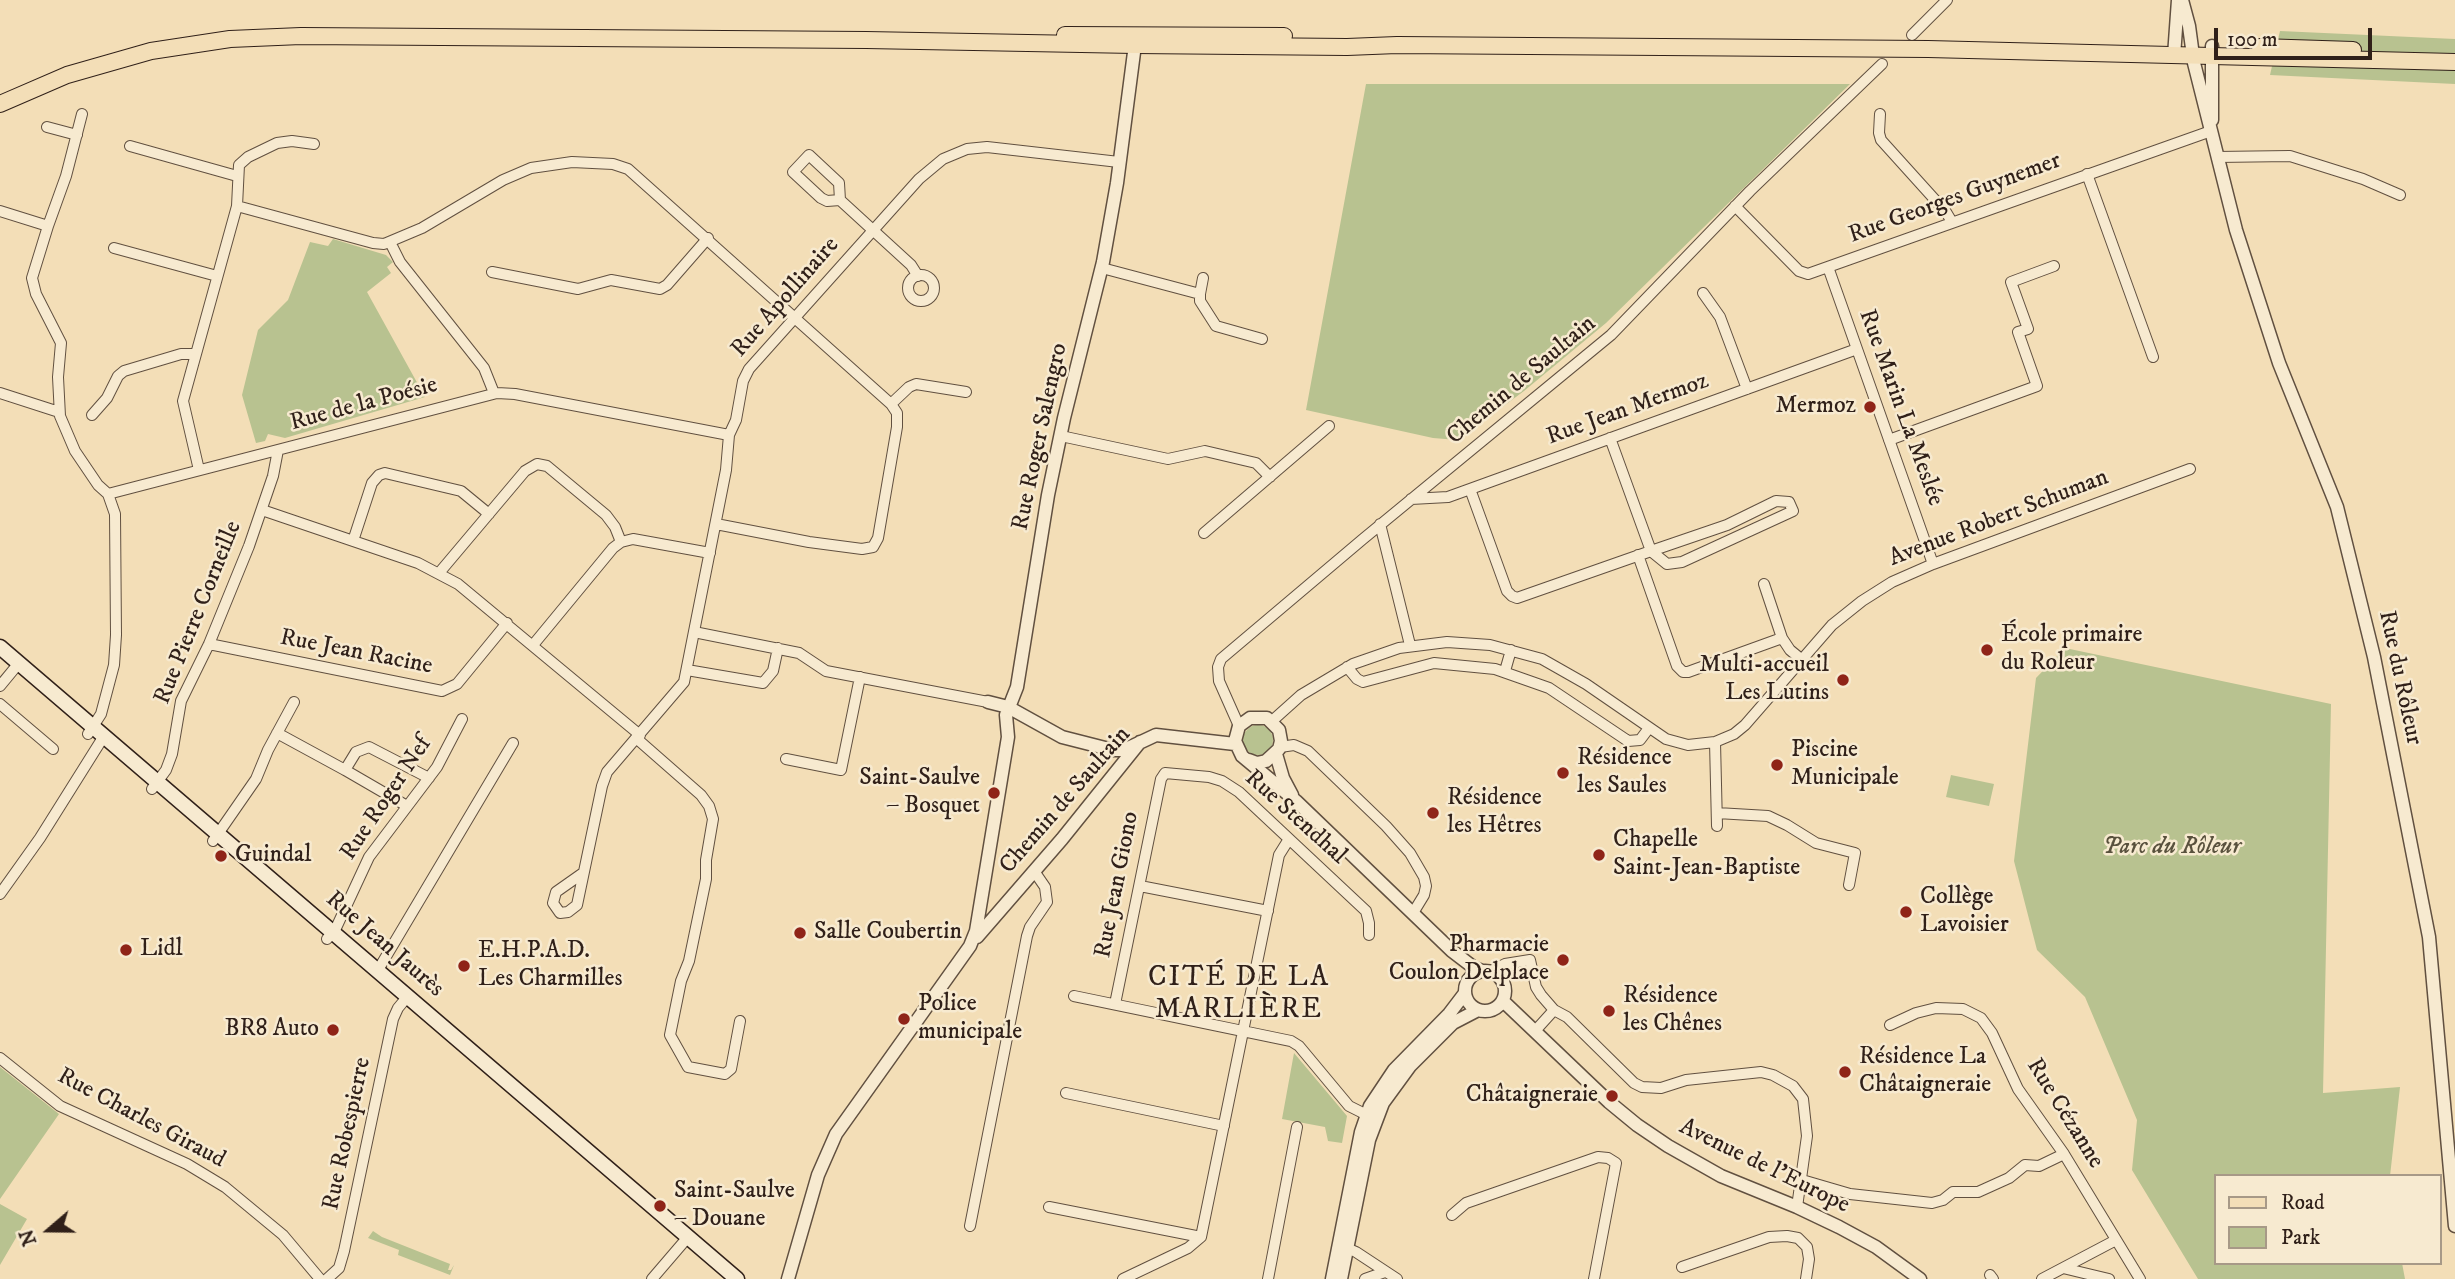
<!DOCTYPE html>
<html>
<head>
<meta charset="utf-8">
<style>
  body { margin:0 }
  #map { position:relative; width:2455px; height:1279px; overflow:hidden; background:#f3deb7; font-family:"IM FELL DW Pica",serif }
  canvas { display:block }
  .legend { position:absolute; left:2214px; top:1174px; width:228px; height:91px; box-sizing:border-box; background:#f7ead0; border:2px solid #a79987; margin:0; padding:9px 12px; list-style:none; font-size:21px; color:#302019 }
  .legend li { display:flex; align-items:center; gap:14px; height:35px }
  .legend b { width:35px; border:2px solid #a79987 }
  .north { position:absolute; left:14px; top:1195px; width:70px; height:70px; -webkit-text-stroke:5px #f7ead0; paint-order:stroke; rotate:250deg; font-size:19px; font-weight:700; line-height:28px; text-align:center; color:#302019 }
  .north::after { content:''; display:block; margin:auto; width:24px; height:32px; background:#302019; clip-path:polygon(50% 0,100% 100%,50% 72%,0 100%) }
  .scale { position:absolute; left:2214px; top:28px; width:158px; height:32px; box-sizing:border-box; border:4px solid #302019; border-top:0; padding-left:9px; font-size:21px; line-height:24px; white-space:nowrap; color:#302019; -webkit-text-stroke:5px #f7ead0; paint-order:stroke }
</style>
</head>
<body>
<div id="map">
<canvas width="2455" height="1279"></canvas>
<ul class="legend">
<li><b style="height:9px;background:#f3deb7"></b>Road</li>
<li><b style="height:19px;background:#b8c290"></b>Park</li>
</ul>
<div class="north">N</div>
<div class="scale">100 m</div>
</div>
<script>
const ctx = document.querySelector('canvas').getContext('2d');
ctx.lineJoin = 'round';
function fill(path, color) {
  ctx.fillStyle = color;
  ctx.fill(path, 'evenodd');
}
function poly(rows) {
  const path = new Path2D();
  for (const r of rows) {
    if (r.length === 3) {
      path.moveTo(r[0] + r[2], r[1]);
      path.arc(r[0], r[1], r[2], 0, 2 * Math.PI);
      continue;
    }
    path.moveTo(r[0], r[1]);
    for (let i = 2; i < r.length; i += 2) path.lineTo(r[i], r[i + 1]);
  }
  return path;
}
function stroke(path, color, width, dash) {
  ctx.strokeStyle = color;
  ctx.lineWidth = width;
  ctx.lineCap = dash ? 'butt' : 'round';
  ctx.setLineDash(dash || []);
  ctx.stroke(path);
}
function label(font, color, halo, rows, align = 'center') {
  ctx.font = font + ' "IM FELL DW Pica",serif';
  ctx.lineWidth = 5;
  ctx.setLineDash([]);
  ctx.textBaseline = 'middle';
  ctx.strokeStyle = halo;
  ctx.fillStyle = color;
  for (const [text, x, y, turn = 0] of rows) {
    ctx.save();
    ctx.translate(x, y);
    ctx.rotate((+turn || 0) * Math.PI / 180);
    ctx.textAlign = isNaN(turn) ? turn : align;
    if (halo) ctx.strokeText(text, 0, 0);
    ctx.fillText(text, 0, 0);
    ctx.restore();
  }
}
const green = poly([
  [2280,31,2455,39,2455,84,2270,75],
  [1366,84,1850,84,1606,323,1524,391,1458,440,1433,438,1306,410],
  [333,239,386,255,393,262,387,267,391,273,367,292,425,397,285,438,268,434,265,441,256,443,242,395,258,330,288,300,310,242,328,246],
  [2065,648,2331,704,2323,1093,2400,1087,2390,1176,2215,1176,2215,1263,2402,1263,2405,1279,2198,1279,2132,1170,2137,1120,2085,997,2037,950,2014,861,2036,678],
  [1258,740,15],
  [1951,775,1994,784,1989,806,1946,797],
  [1294,1053,1347,1116,1342,1143,1328,1141,1325,1127,1282,1119],
  [0,1067,59,1114,0,1199],
  [0,1204,27,1219,0,1265],
  [373,1231,382,1237,450,1264,448,1270,451,1270,454,1265,450,1275,398,1255,399,1250,368,1238]
]);
const minor = poly([
  [1912,35,1947,0],
  [1880,114,1879,133,1881,140,1946,212,1952,222],
  [47,127,77,135],
  [130,146,237,176],
  [2217,157,2290,156,2363,179,2400,195],
  [2087,174,2153,357],
  [840,200,839,183,809,155,793,172,821,198,827,201,840,200,911,265,918,276],
  [237,206,373,243,384,244,422,228,503,180,531,168,572,162,613,164,628,169,891,404,897,413,897,427,878,538,873,547,862,549,809,542,716,524],
  [1735,206,1799,271,1808,274,2211,131],
  [0,211,48,226,32,278,36,294,61,343,58,377,60,416,75,451,98,485,108,494,115,514,116,635,114,665,101,714,88,734],
  [48,226,66,176,82,114],
  [390,242,400,262,484,368,494,393],
  [114,248,217,276],
  [1828,267,1933,564],
  [1102,268,1200,294,1203,278],
  [492,272,578,289,611,280,660,289,667,285,708,238],
  [921,288,13],
  [1703,293,1720,317,1747,389],
  [1200,294,1200,301,1216,326,1262,339],
  [0,393,59,412],
  [891,404,909,387,916,384,966,392],
  [92,415,107,398,118,376,124,371,181,354,196,354],
  [1061,436,1168,459,1205,451,1256,463,1270,477],
  [1889,440,2037,386,2018,332,2028,329,2011,282,2054,266],
  [199,470,183,401,237,206,239,165,248,157,277,143,292,141,314,144],
  [1470,489,1507,591,1512,596,1517,598,1651,551,1727,525,1776,501,1789,502,1793,511,1682,562,1667,564,1651,551,1610,438],
  [108,494,497,393,515,394,729,435],
  [1411,499,1448,497,1857,349],
  [262,510,418,563,458,584,640,735],
  [1380,524,1410,645],
  [1204,533,1329,426],
  [353,541,372,483,379,475,385,473,461,491,489,514],
  [1638,555,1677,666,1683,672,1688,672,1782,638,1790,650,1801,659],
  [439,573,525,471,537,464,547,466,606,515,615,527,621,542],
  [1764,584,1782,638],
  [694,632,799,653,826,671,988,702],
  [209,644,442,691,457,684,507,623],
  [533,645,613,548,621,542,633,539,710,553],
  [1347,667,1357,679,1363,682,1434,663,1495,669,1549,688,1628,741,1640,740,1649,728],
  [687,670,763,683,773,671,778,648],
  [1505,671,1511,650],
  [0,686,19,663],
  [0,704,53,749],
  [1272,721,1301,695,1353,664,1399,648,1447,642,1490,645,1542,659,1586,684,1666,739,1688,745,1715,742,1734,734,1745,725,1832,625,1862,601,1892,582,1933,564,2190,469],
  [1239,726,1219,681,1218,667,1221,659,1363,539,1611,335,1750,191,1882,64],
  [277,733,345,770,356,752,369,747,429,778],
  [636,738,701,795,709,806,713,819,706,860,706,879,689,961,681,981,670,1035,688,1067,725,1074,731,1069,740,1021],
  [1715,742,1717,826],
  [1280,747,1294,745,1308,751,1386,826,1410,853,1424,877,1426,886,1424,895,1413,913],
  [786,759,841,770,860,677],
  [345,770,407,806],
  [152,789,166,770,172,754,181,701,209,644,249,546,273,476,278,450],
  [1717,813,1768,816,1787,825,1816,843,1855,853,1849,885],
  [213,841,256,779,268,750,294,702],
  [583,873,556,892,553,903,560,913,568,912,577,905,602,786,607,772,684,682,726,470,729,435,736,420,743,381,749,369,919,179,943,159,967,149,987,147,1119,162],
  [1140,886,1268,911],
  [0,894,40,838,104,736],
  [327,939,336,928,369,857,437,767,462,719],
  [378,970,513,743],
  [1491,971,1505,964,1530,960,1536,987,1541,995,1554,1010,1567,1017,1634,1083,1642,1087,1661,1088,1686,1080,1761,1072,1773,1075,1793,1086,1803,1099,1807,1136,1797,1207],
  [1074,996,1291,1041,1299,1046,1349,1106,1373,1118],
  [1115,1004,1161,779,1165,773,1209,777,1222,781,1239,792,1366,911,1369,923,1369,935],
  [1890,1025,1916,1013,1936,1008,1963,1009,1981,1018,1992,1033,2018,1089,2064,1154,2140,1279],
  [1535,1031,1554,1010],
  [0,1058,60,1106,187,1164,225,1187,283,1235,320,1279],
  [1066,1093,1224,1126],
  [1802,1180,1850,1194,1932,1203,1943,1200,1953,1192,1978,1192,2009,1178,2025,1165,2039,1166,2064,1154],
  [1049,1207,1201,1237],
  [1452,1215,1466,1203,1598,1157,1608,1158,1616,1163,1594,1279],
  [970,1226,1027,936,1030,927,1047,902,1045,887,1034,871],
  [1201,1237,1279,855,1289,839],
  [1342,1246,1356,1252,1397,1279],
  [1682,1267,1769,1237,1787,1236,1798,1238,1807,1247,1809,1259,1806,1279],
  [2063,1268,2109,1279],
  [1990,1275,1993,1279],
  [327,1279,339,1268,344,1251,393,1019,398,1008,408,996],
  [652,1279,688,1237],
  [1123,1279,1188,1248,1201,1237],
  [1268,1279,1297,1127],
  [1365,1279,1385,1272],
  [2042,1279,2116,1240]
]);
const tertiary = poly([
  [2182,0,2189,26,2194,63,2236,230,2279,363,2337,507,2374,657,2429,937,2455,1226],
  [2174,56,2178,0],
  [2212,120,2212,46],
  [988,702,1008,707,1062,737,1113,750,1124,750,1156,735,1235,744],
  [1276,754,1283,778,1292,795],
  [1249,760,1257,763,1266,761,1279,749,1281,741,1279,730,1267,718,1250,718,1239,726,1235,741,1242,756,1296,801,1452,951,1473,967,1482,971],
  [977,937,1062,839,1140,742],
  [1485,991,20],
  [1503,1001,1609,1102,1637,1125,1668,1146,1721,1176,1797,1207,1839,1227,1876,1247,1920,1279],
  [788,1279,818,1175,836,1134,970,946,976,931,1008,737,1006,715,1017,687,1048,495,1064,418,1103,262,1117,183,1136,37],
  [1332,1279,1361,1132,1370,1106,1394,1070,1449,1014,1465,993],
  [1341,1279,1369,1140,1383,1103,1410,1066,1453,1023,1478,1010]
]);
const secondary = poly([
  [0,647,737,1279]
]);
const primary = poly([
  [1065,35,1284,36],
  [2260,47,2353,50],
  [0,104,67,75,151,51,230,39,301,36,866,40,1135,45,1347,47,1397,45,1928,49,2455,62]
]);
const markers = [
  [1870,407,7,"#8f2418"],
  [1987,650,7,"#8f2418"],
  [1843,680,7,"#8f2418"],
  [1777,765,7,"#8f2418"],
  [1563,773,7,"#8f2418"],
  [994,793,7,"#8f2418"],
  [1433,813,7,"#8f2418"],
  [1599,855,7,"#8f2418"],
  [221,856,7,"#8f2418"],
  [1906,912,7,"#8f2418"],
  [800,933,7,"#8f2418"],
  [126,950,7,"#8f2418"],
  [1563,960,7,"#8f2418"],
  [464,966,7,"#8f2418"],
  [1609,1011,7,"#8f2418"],
  [904,1019,7,"#8f2418"],
  [333,1030,7,"#8f2418"],
  [1845,1072,7,"#8f2418"],
  [1612,1096,7,"#8f2418"],
  [660,1206,7,"#8f2418"]
];
const streetNames = [
  ["Rue Georges Guynemer",1955,199,-20],
  ["Rue Apollinaire",786,298,-49],
  ["Chemin de Saultain",1522,381,-40],
  ["Rue de la Poésie",364,405,-15],
  ["Rue Marin La Meslée",1900,408,70],
  ["Rue Jean Mermoz",1628,410,-20],
  ["Rue Roger Salengro",1041,437,-78],
  ["Avenue Robert Schuman",1999,519,-21],
  ["Rue Pierre Corneille",199,613,-68],
  ["Rue Jean Racine",356,653,11],
  ["Rue du Rôleur",2399,678,78],
  ["Rue Roger Nef",387,799,-56],
  ["Chemin de Saultain",1066,801,-49],
  ["Rue Stendhal",1295,818,42],
  ["Rue Jean Giono",1118,885,-79],
  ["Rue Jean Jaurès",384,945,41],
  ["Rue Cézanne",2064,1114,58],
  ["Rue Charles Giraud",141,1119,28],
  ["Rue Robespierre",348,1134,-78],
  ["Avenue de l'Europe",1764,1167,26]
];
const poiNames = [
  ["Mermoz",1856,407,"right"],
  ["École primaire",2001,636],
  ["du Roleur",2001,664],
  ["Multi-accueil",1829,666,"right"],
  ["Les Lutins",1829,694,"right"],
  ["Piscine",1791,751],
  ["Municipale",1791,779],
  ["Résidence",1577,759],
  ["les Saules",1577,787],
  ["Saint-Saulve",980,779,"right"],
  ["– Bosquet",980,807,"right"],
  ["Résidence",1447,799],
  ["les Hêtres",1447,827],
  ["Chapelle",1613,841],
  ["Saint-Jean-Baptiste",1613,869],
  ["Guindal",235,856],
  ["Collège",1920,898],
  ["Lavoisier",1920,926],
  ["Salle Coubertin",814,933],
  ["Pharmacie",1549,946,"right"],
  ["Coulon Delplace",1549,974,"right"],
  ["Lidl",140,950],
  ["E.H.P.A.D.",478,952],
  ["Les Charmilles",478,980],
  ["Résidence",1623,997],
  ["les Chênes",1623,1025],
  ["Police",918,1005],
  ["municipale",918,1033],
  ["BR8 Auto",319,1030,"right"],
  ["Résidence La",1859,1058],
  ["Châtaigneraie",1859,1086],
  ["Châtaigneraie",1598,1096,"right"],
  ["Saint-Saulve",674,1192],
  ["– Douane",674,1220]
];
const parkNames = [
  ["Parc du Rôleur",2172,848]
];
const quarterNames = [
  ["CITÉ DE LA",1239,979],
  ["MARLIÈRE",1239,1011]
];
fill(green, '#b8c290');
stroke(minor, '#615040', 12);
stroke(tertiary, '#615040', 15);
stroke(secondary, '#302019', 17);
stroke(primary, '#302019', 18);
stroke(minor, '#f7ead0', 10);
stroke(tertiary, '#f7ead0', 12);
stroke(secondary, '#f7ead0', 14);
stroke(primary, '#f3deb7', 16);
for (const [x, y, r, color] of markers) {
  const dot = new Path2D();
  dot.arc(x, y, r, 0, 2 * Math.PI);
  ctx.fillStyle = color;
  ctx.fill(dot);
  stroke(dot, '#f7ead0', 2.5);
}
label('24px', '#302019', '#f7ead0', streetNames);
label('24px', '#302019', '#f7ead0', poiNames, 'left');
label('italic 24px', '#59513d', '#f7ead0', parkNames);
ctx.letterSpacing = '2px';
label('28px', '#302019', '#f7ead0', quarterNames);
ctx.letterSpacing = '0px';
</script>
</body>
</html>
